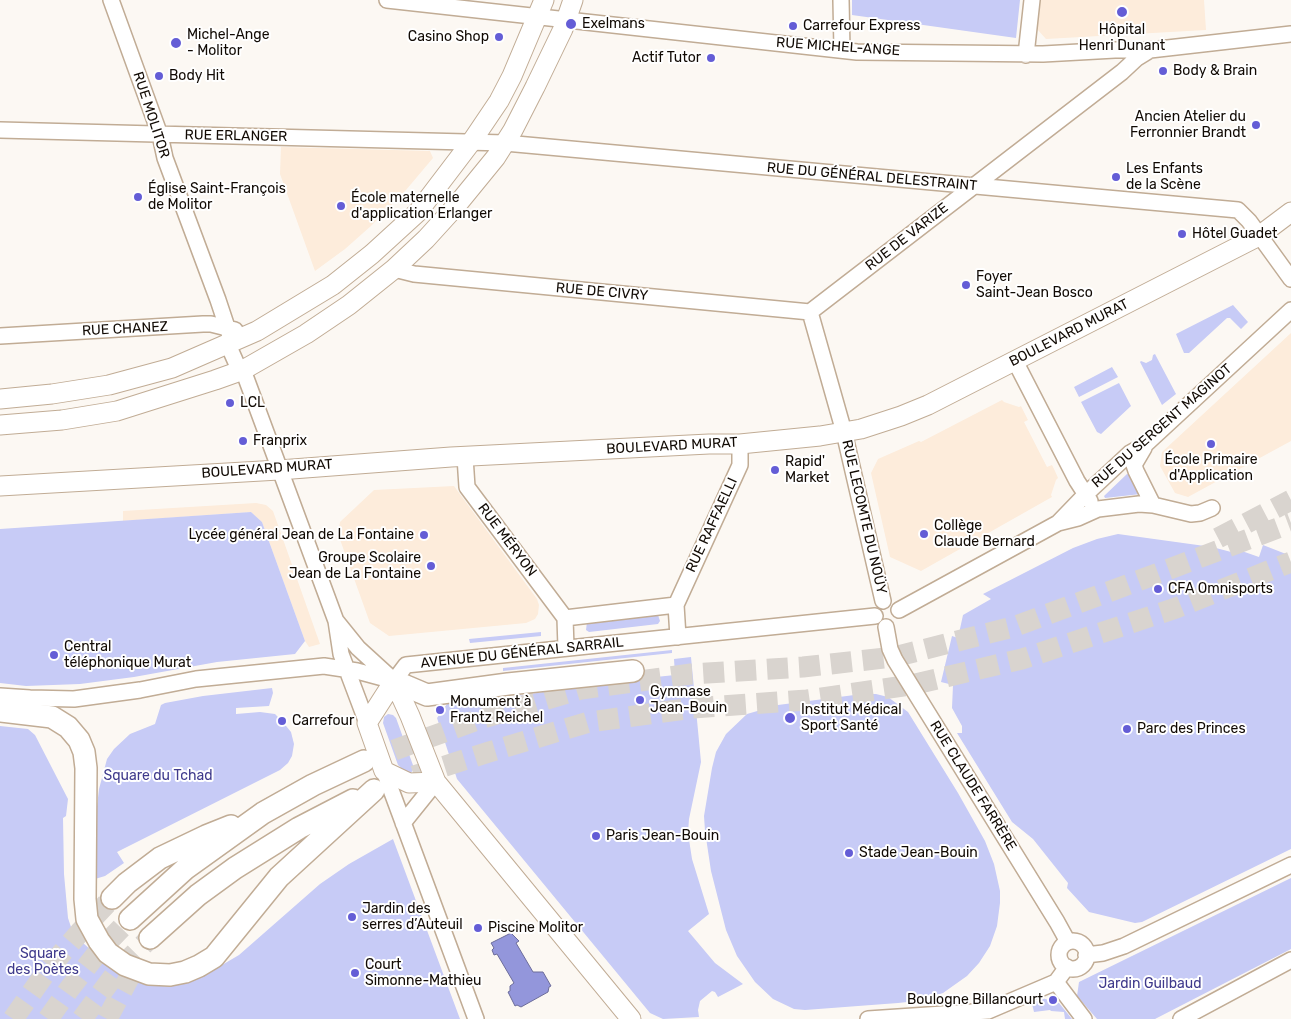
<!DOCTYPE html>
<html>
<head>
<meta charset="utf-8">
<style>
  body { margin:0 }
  canvas { display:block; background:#fcf8f3 }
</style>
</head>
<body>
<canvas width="1291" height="1019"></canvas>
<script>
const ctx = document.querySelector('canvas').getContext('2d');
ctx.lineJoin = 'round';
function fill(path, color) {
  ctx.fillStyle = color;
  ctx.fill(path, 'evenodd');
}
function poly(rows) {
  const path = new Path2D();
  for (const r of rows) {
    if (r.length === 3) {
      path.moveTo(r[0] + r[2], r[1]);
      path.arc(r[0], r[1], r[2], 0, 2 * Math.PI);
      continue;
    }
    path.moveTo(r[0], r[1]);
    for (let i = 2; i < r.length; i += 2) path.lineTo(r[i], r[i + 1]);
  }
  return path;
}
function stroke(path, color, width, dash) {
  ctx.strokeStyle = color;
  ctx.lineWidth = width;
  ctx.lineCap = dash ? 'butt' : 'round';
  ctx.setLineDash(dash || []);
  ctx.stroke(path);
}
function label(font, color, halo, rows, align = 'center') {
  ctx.font = font + ' Rubik,sans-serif';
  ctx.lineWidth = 4;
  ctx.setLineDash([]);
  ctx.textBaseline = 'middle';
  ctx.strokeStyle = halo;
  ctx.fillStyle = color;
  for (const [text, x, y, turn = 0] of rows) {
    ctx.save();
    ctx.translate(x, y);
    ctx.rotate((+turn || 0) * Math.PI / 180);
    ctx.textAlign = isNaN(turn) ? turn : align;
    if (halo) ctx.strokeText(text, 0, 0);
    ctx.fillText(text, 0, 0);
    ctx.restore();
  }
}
const built = poly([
  [1040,0,1204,0,1206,30,1046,39,1037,29],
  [281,147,430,151,433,158,406,190,371,226,345,249,315,271,280,174],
  [1291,333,1291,441,1188,497,1175,493,1160,466,1162,452],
  [1002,400,1004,402,1019,407,1021,406,1028,420,1024,422,1047,467,1052,465,1055,471,1058,478,1056,480,1051,495,1052,497,921,571,890,557,871,473,878,459,919,441,921,442],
  [454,486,537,599,539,605,538,614,535,619,526,623,389,636,370,623,338,534,340,522,374,490],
  [256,503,266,505,273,511,320,644,309,647,305,641,262,522,251,512,123,521,123,511]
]);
const green = poly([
  [852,0,1020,0,1016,38,852,15],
  [1233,305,1248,322,1241,329,1230,318,1227,318,1189,353,1184,353,1176,334],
  [1155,354,1176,394,1162,405,1140,362,1141,361,1146,363,1152,360,1153,355],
  [1112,367,1118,377,1079,397,1074,387],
  [1119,383,1131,406,1101,434,1097,432,1081,402],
  [1127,474,1131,475,1141,494,1105,498,1104,496],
  [251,512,262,522,305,641,295,654,217,662,134,677,80,684,26,686,0,683,0,529],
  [1118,534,1212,547,1235,553,1236,549,1259,557,1263,545,1286,554,1282,565,1291,569,1291,849,1142,922,1135,923,1089,912,1067,888,1068,883,1033,839,1012,822,957,733,962,733,962,726,952,708,953,685,941,682,952,636,958,638,963,615,991,599,983,594,1073,548,1097,539],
  [658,615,660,621,658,624,589,632,586,630,587,622],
  [541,632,541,636,470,643,469,639],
  [672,650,672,653,503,671,503,668],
  [691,657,701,762,689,819,688,833,692,859,709,914,688,931,715,963,743,984,718,997,715,992,712,991,700,1001,698,1010,699,1017,663,1019,650,1013,457,779,437,718,447,704,498,699,608,682,675,675,674,659],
  [272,688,273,693,269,706,236,708,236,714,260,712,275,714,282,721,291,732,294,744,292,756,288,763,280,770,117,852,124,863,105,876,95,879,95,824,99,789,107,759,114,749,130,734,155,724,161,705,165,703,203,696],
  [862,694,876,694,888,697,908,712,958,793,985,841,994,864,1000,891,1000,903,997,926,990,946,979,963,967,976,943,993,917,1001,898,1003,805,1010,794,1009,773,999,755,982,737,956,726,930,711,871,705,831,704,816,712,768,716,752,726,734,747,714,778,705],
  [388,714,393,715,396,718,414,768,411,773,407,773,398,765,383,723,384,717],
  [0,726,28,729,35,735,68,799,66,816,63,818,64,874,68,918,71,927,83,943,108,965,205,975,239,955,320,884,349,864,393,839,460,1019,0,1019],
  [1291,878,1291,949,1155,1019,1097,1019,1077,996,1079,982],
  [1042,998,1059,1003,1072,1019,1065,1019,1064,1012,1051,1011,1050,1010,1034,1012,1032,1004]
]);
const water = poly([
  [511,933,519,941,516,943,533,972,543,972,551,986,549,987,548,992,521,1007,517,1005,515,1006,508,992,510,991,510,986,514,983,497,954,494,955,492,950,494,948,491,943,511,933]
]);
const highwayTunnel = poly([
  [1218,538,1291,500],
  [364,761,477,720,581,689,691,674,803,667,894,657,1013,627,1135,582,1291,523],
  [414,776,489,752,589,722,693,708,807,700,911,685,1022,659,1176,608,1291,562],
  [13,1019,49,968,80,932,112,898],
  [48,1019,70,988,99,951,130,919],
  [82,1019,119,969,150,938],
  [107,1019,138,961]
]);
const minor = poly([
  [111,0,160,135,165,158,218,300,232,342,230,349,238,367,243,370,336,621,341,654,367,723],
  [387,0,857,52,1043,54,1115,50,1150,50,1291,34],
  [841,0,842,50],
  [1026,55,1032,0],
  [0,130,505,143,1238,210,1249,221,1291,279],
  [394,269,414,274,810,312],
  [0,336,203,324,211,324,235,330],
  [1015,361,1077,481,1090,501],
  [1144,448,1134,465,1136,471,1153,505],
  [465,457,467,487,565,618],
  [1058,523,1085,495,1130,453,1146,444,1291,310],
  [883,601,844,432,810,312,1122,72,1137,58,1150,50],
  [899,610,1058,523,1078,518,1098,509,1139,504,1153,505,1191,514,1200,513,1212,508],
  [565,618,676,605],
  [565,618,566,648],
  [337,622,358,648,392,679],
  [886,627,890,649,895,660,1057,922,1068,942],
  [678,637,676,605,740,465,740,444],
  [394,681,406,665,875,616],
  [0,696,30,698,74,699,140,690,196,679,324,666,357,671,394,681],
  [384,771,476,1019],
  [403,823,436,782],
  [1073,955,14],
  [1086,955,1103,953,1124,946,1291,865],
  [1056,982,1084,1019],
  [868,1019,988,1011,1056,982,1067,967],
  [1181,1019,1291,960]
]);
const major = poly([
  [0,399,52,394,109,385,172,368,257,331,333,285,372,254,418,212,472,141,499,101,512,76,544,0],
  [0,425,62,420,117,411,215,380,243,370,306,334,349,305,394,269,426,239,456,206,496,157,513,130,535,87,563,29,573,0],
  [0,486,279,470,451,457,709,444,740,444,820,436,861,429,901,416,928,405,1259,236,1291,212],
  [394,681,410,716,436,782,631,1019],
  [394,681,367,723,384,771,409,783,436,782]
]);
const highway = poly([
  [394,681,427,695,508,684,633,671],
  [0,711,52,717,68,727,79,740,84,752,86,768,85,899,87,919,99,941,108,953,125,965,149,974,170,975,185,972,199,966,214,957,279,877,374,790],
  [112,898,127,883,160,858,206,836,231,826],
  [130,919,185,869,263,813,313,785,364,761],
  [150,938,198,895,235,868,299,828,353,800]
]);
const markers = [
  [1122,12,6,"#645dd6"],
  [571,24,6,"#645dd6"],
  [793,26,5,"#645dd6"],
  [499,37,5,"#645dd6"],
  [176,43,6,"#645dd6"],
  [711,58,5,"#645dd6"],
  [1163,71,5,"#645dd6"],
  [159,76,5,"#645dd6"],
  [1256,125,5,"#645dd6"],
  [1116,177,5,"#645dd6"],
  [138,197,5,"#645dd6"],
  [341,206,5,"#645dd6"],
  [1182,234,5,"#645dd6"],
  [966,285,5,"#645dd6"],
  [230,403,5,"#645dd6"],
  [243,441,5,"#645dd6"],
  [1211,444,5,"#645dd6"],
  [775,470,5,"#645dd6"],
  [924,534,5,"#645dd6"],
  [424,535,5,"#645dd6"],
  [431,566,5,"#645dd6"],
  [1158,589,5,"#645dd6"],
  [54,655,5,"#645dd6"],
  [640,700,5,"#645dd6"],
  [440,710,5,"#645dd6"],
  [790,718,6,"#645dd6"],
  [282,721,5,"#645dd6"],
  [1127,729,5,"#645dd6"],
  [596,836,5,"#645dd6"],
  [849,853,5,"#645dd6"],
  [352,917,5,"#645dd6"],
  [478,928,5,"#645dd6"],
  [355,973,5,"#645dd6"],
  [1053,1000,5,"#645dd6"]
];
const poiNames = [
  ["Exelmans",582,24],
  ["Carrefour Express",803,26],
  ["Hôpital",1122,30,"center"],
  ["Henri Dunant",1122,46,"center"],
  ["Michel-Ange",187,35],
  ["- Molitor",187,51],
  ["Casino Shop",489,37,"right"],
  ["Actif Tutor",701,58,"right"],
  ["Body & Brain",1173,71],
  ["Body Hit",169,76],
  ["Ancien Atelier du",1246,117,"right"],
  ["Ferronnier Brandt",1246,133,"right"],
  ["Les Enfants",1126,169],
  ["de la Scène",1126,185],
  ["Église Saint-François",148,189],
  ["de Molitor",148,205],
  ["École maternelle",351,198],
  ["d'application Erlanger",351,214],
  ["Hôtel Guadet",1192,234],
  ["Foyer",976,277],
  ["Saint-Jean Bosco",976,293],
  ["LCL",240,403],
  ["Franprix",253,441],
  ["École Primaire",1211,460,"center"],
  ["d'Application",1211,476,"center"],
  ["Rapid'",785,462],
  ["Market",785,478],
  ["Collège",934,526],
  ["Claude Bernard",934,542],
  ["Lycée général Jean de La Fontaine",414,535,"right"],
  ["Groupe Scolaire",421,558,"right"],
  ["Jean de La Fontaine",421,574,"right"],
  ["CFA Omnisports",1168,589],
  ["Central",64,647],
  ["téléphonique Murat",64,663],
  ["Gymnase",650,692],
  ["Jean-Bouin",650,708],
  ["Monument à",450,702],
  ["Frantz Reichel",450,718],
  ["Institut Médical",801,710],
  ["Sport Santé",801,726],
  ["Carrefour",292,721],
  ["Parc des Princes",1137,729],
  ["Paris Jean-Bouin",606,836],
  ["Stade Jean-Bouin",859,853],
  ["Jardin des",362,909],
  ["serres d’Auteuil",362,925],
  ["Piscine Molitor",488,928],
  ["Court",365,965],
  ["Simonne-Mathieu",365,981],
  ["Boulogne Billancourt",1043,1000,"right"]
];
const streetNames = [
  ["RUE MICHEL-ANGE",838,47,4],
  ["RUE MOLITOR",151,115,72],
  ["RUE ERLANGER",236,136,1],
  ["RUE DU GÉNÉRAL DELESTRAINT",872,177,5],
  ["RUE DE VARIZE",907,237,-38],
  ["RUE DE CIVRY",602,292,5],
  ["RUE CHANEZ",125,329,-3],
  ["BOULEVARD MURAT",1069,333,-27],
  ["RUE DU SERGENT MAGINOT",1162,426,-41],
  ["BOULEVARD MURAT",672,446,-3],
  ["BOULEVARD MURAT",267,469,-4],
  ["RUE LECOMTE DU NOÜY",864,517,77],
  ["RUE RAFFAELLI",712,525,-65],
  ["RUE MÉRYON",507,540,53],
  ["AVENUE DU GÉNÉRAL SARRAIL",522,653,-6],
  ["RUE CLAUDE FARRÈRE",973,786,58]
];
const parkNames = [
  ["Square du Tchad",158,776],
  ["Square",43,954],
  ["des Poètes",43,970],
  ["Jardin Guilbaud",1150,984]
];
fill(built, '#fdecdb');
fill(green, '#c7cbf6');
fill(water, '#9396db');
stroke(water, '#6c6c9a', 1);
stroke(highwayTunnel, '#d9d4cf', 21, [21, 11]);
stroke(minor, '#c1ac95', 18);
stroke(major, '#c1ac95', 21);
stroke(highway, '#c1ac95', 24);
stroke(minor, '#fff', 15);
stroke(major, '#fff', 19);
stroke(highway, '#fff', 21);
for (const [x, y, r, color] of markers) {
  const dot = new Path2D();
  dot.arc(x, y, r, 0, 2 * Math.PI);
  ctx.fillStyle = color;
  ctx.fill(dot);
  stroke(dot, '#fff', 2);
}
label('14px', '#110a04', '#fff', poiNames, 'left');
label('14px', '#110a04', '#fff', streetNames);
label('14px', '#3f3a8c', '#fff', parkNames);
</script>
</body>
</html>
